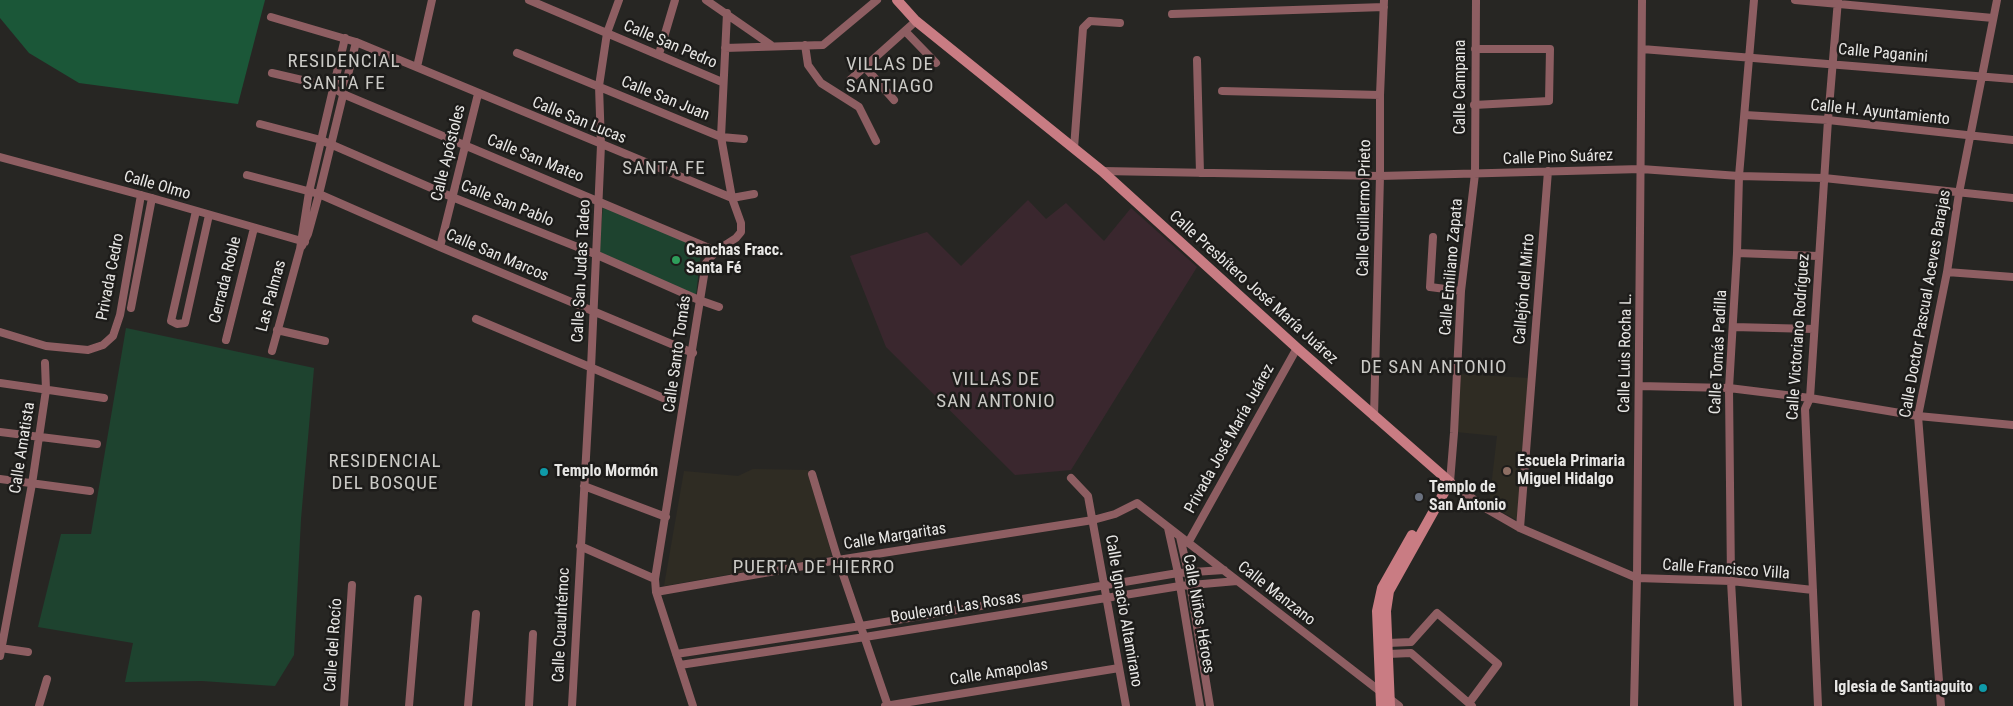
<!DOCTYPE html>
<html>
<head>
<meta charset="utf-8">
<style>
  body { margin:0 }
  canvas { display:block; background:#272623 }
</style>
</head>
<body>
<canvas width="2013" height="706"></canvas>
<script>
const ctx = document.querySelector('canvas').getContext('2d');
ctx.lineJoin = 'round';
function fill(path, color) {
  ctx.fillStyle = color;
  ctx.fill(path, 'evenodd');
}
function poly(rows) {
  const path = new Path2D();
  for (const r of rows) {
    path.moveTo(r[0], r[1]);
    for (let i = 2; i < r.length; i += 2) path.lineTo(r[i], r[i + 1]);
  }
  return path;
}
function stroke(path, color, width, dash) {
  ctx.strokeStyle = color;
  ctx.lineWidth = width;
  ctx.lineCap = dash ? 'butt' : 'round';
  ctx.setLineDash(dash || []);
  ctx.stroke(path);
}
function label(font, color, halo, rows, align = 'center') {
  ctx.font = font + ' "Roboto Condensed",sans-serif';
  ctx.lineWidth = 5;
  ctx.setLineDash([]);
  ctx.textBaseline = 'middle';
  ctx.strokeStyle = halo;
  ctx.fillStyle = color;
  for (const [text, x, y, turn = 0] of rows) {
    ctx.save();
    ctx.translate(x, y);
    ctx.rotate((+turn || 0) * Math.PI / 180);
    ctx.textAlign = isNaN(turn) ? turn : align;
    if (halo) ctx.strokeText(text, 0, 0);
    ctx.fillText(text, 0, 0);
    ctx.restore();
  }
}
const industrial = poly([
  [1028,200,1046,219,1066,203,1104,241,1131,208,1197,267,1071,470,1015,475,886,347,850,256,927,232,961,266]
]);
const built = poly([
  [1459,374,1529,378,1517,520,1489,505,1497,436,1456,432],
  [753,469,808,470,832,556,664,586,684,471,738,476]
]);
const green = poly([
  [603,206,708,249,700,259,696,295,599,252],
  [126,328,314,368,301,519,294,655,275,686,202,681,125,682,133,643,38,627,61,534,91,534]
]);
const forest = poly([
  [0,0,265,0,238,104,79,83,29,53,0,18]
]);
const street = poly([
  [529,0,722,82],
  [706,0,771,45],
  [1476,0,1475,174,1461,291,1454,433,1450,482,1487,509,1520,528,1637,578,1731,581,1813,590],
  [1795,0,1993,18],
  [1172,14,1384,7],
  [271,17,356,42,732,198],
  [905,31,936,63],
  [805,45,808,65,821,83,859,107,876,141],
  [725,48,823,45,877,0],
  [1642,49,2013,79],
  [517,53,721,137,744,139],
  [659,54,675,0],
  [1197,60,1200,173],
  [417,67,432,0],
  [865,67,894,100],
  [272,73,332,87,343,94,716,251],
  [850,80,916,21],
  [1222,91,1380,95],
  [1474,105,1549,101,1550,49,1475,49],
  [1745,115,1828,120,2013,140],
  [260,124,321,140,452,197,595,254,699,300,719,307],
  [1074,148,1083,28,1090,21,1120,23],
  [0,157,152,198,305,242],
  [1102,171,1380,176,1641,169,1739,176,1824,178,2013,198],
  [247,175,319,194,440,247,693,353],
  [732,198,754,194],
  [196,211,171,321,177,324,185,323,209,215],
  [1433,237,1430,287,1461,291],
  [302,246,308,234,319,194,356,42],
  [440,247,478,94],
  [1737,253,1818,256],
  [1947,272,2013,277],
  [131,308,152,198],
  [476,319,668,400],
  [1733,327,1814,329],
  [277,330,325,341],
  [0,332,46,346,88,350,103,345,113,336,120,315,141,195],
  [226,340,254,228],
  [272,351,300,249,309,192,345,38],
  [0,383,104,398],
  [1639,386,1729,388,1810,398,1918,416,2013,425],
  [1374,417,1380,176,1380,95,1384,0],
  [0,432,97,444],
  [812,474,838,560,888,706],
  [1071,478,1088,496,1126,706],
  [0,479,90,491],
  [584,486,666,517],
  [1168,528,1178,573,1200,706],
  [1520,528,1548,171],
  [1180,537,1188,572,1210,706],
  [1188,543,1297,348],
  [580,546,655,579],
  [656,592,838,560,1093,520,1115,514,1137,503,1399,706],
  [1388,643,1411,642,1437,613,1498,664,1469,703],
  [0,648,28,652],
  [676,654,861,626,1178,573,1224,570],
  [1388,654,1411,653,1472,706],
  [0,656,32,484,46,390,45,363],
  [680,665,865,637,1180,586,1237,581],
  [39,706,47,679],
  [344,706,352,585],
  [409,706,418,599],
  [468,706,476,614],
  [529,706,533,634],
  [572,706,591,368,601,145,599,86,607,33,619,0],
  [693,706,656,592,655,579,706,263,716,251,736,238,741,232,741,223,732,198,721,137,727,13],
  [885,706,1119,668],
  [1634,706,1637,578,1642,0],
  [1738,706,1731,581,1729,388,1737,253,1739,176,1754,0],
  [1818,706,1805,409,1810,398,1828,120,1838,0],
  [1941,706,1918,416,1947,272,1959,193,1997,0]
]);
const secondary = poly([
  [897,0,916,21,1102,171,1297,348,1450,482,1389,591,1386,611,1390,706],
  [1381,706,1377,611,1382,588,1412,535]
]);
const markers = [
  [676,260,5,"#2e9e5b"],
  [1507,471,5,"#8d6e63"],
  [544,472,5,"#0f9aa8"],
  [1419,497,5,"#6b7280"],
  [1983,688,5,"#0f9aa8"]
];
const streetNames = [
  ["Calle San Pedro",670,45,23],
  ["Calle Paganini",1883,54,5],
  ["Calle Campana",1461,87,-90],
  ["Calle San Juan",665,99,22],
  ["Calle H. Ayuntamiento",1880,113,6],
  ["Calle San Lucas",579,121,22],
  ["Calle Apóstoles",449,153,-76],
  ["Calle Pino Suárez",1558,158,-2],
  ["Calle San Mateo",535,159,22],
  ["Calle Olmo",157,186,16],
  ["Calle San Pablo",507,204,22],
  ["Calle Guillermo Prieto",1365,208,-89],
  ["Calle San Marcos",497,256,23],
  ["Calle Emiliano Zapata",1452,267,-85],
  ["Calle San Judas Tadeo",582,271,-87],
  ["Privada Cedro",111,277,-79],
  ["Cerrada Roble",226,280,-76],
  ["Calle Presbítero José María Juárez",1253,288,42],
  ["Callejón del Mirto",1525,289,-85],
  ["Las Palmas",272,296,-75],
  ["Calle Doctor Pascual Aceves Barajas",1926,304,-80],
  ["Calle Victoriano Rodríguez",1799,337,-86],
  ["Calle Tomás Padilla",1719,352,-87],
  ["Calle Luis Rocha L.",1626,353,-89],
  ["Calle Santo Tomás",678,354,-82],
  ["Privada José María Juárez",1230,439,-61],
  ["Calle Amatista",23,448,-81],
  ["Calle Margaritas",895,537,-9],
  ["Calle Francisco Villa",1726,570,4],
  ["Calle Manzano",1276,594,38],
  ["Boulevard Las Rosas",956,608,-9],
  ["Calle Ignacio Altamirano",1123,611,80],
  ["Calle Niños Héroes",1198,614,80],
  ["Calle Cuauhtémoc",562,625,-87],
  ["Calle del Rocío",334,645,-86],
  ["Calle Amapolas",999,673,-9]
];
const poiNames = [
  ["Canchas Fracc.",686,251],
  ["Santa Fé",686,269],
  ["Escuela Primaria",1517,462],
  ["Miguel Hidalgo",1517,480],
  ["Templo Mormón",554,472],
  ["Templo de",1429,488],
  ["San Antonio",1429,506],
  ["Iglesia de Santiaguito",1973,688,"right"]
];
const quarterNames = [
  ["RESIDENCIAL",344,62],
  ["SANTA FE",344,84],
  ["VILLAS DE",890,65],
  ["SANTIAGO",890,87],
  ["SANTA FE",664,169],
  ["DE SAN ANTONIO",1434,368],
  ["VILLAS DE",996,380],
  ["SAN ANTONIO",996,402],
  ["RESIDENCIAL",385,462],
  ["DEL BOSQUE",385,484],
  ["PUERTA DE HIERRO",814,568]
];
fill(industrial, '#3a272e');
fill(built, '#2f2c23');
fill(green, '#1e432f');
fill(forest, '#1b5738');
stroke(street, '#8e5e62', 8);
stroke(secondary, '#c97c83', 10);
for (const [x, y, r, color] of markers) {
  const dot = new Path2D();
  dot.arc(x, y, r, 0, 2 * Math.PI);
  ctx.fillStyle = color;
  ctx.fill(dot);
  stroke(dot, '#1d1c1a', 2);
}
label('16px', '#e8e7e5', '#1d1c1a', streetNames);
label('bold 16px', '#e8e7e5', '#1d1c1a', poiNames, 'left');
ctx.letterSpacing = '1px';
label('19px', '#cbcac6', '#1d1c1a', quarterNames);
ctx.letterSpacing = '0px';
</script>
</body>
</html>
